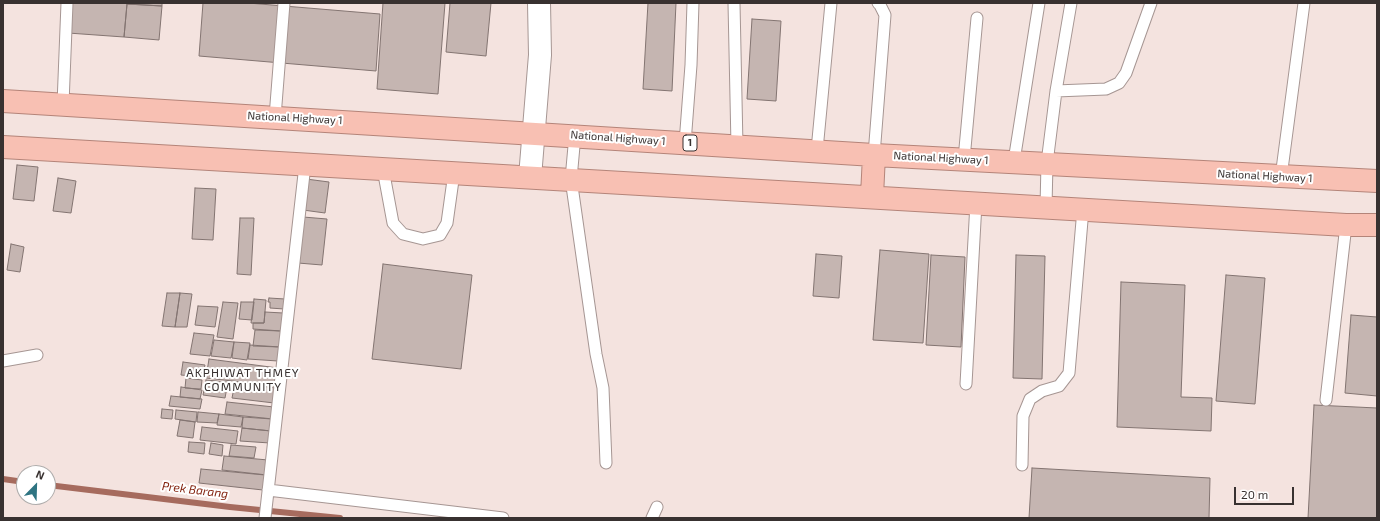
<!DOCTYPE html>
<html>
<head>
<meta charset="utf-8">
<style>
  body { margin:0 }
  #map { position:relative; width:1380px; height:521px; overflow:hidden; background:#f4e3df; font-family:"Exo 2",sans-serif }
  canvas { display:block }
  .frame { position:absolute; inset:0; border:4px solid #383130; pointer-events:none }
  .north { position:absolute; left:16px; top:465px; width:40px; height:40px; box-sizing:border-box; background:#fff; border:1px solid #afadac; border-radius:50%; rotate:23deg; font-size:11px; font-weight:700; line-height:16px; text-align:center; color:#383130 }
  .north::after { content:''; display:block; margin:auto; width:14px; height:18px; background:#2e7482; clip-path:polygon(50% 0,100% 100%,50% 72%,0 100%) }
  .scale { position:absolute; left:1234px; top:487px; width:60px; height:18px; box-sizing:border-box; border:2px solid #383130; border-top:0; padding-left:5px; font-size:12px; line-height:14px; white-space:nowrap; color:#383130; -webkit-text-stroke:3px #fff; paint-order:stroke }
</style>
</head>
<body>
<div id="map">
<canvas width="1380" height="521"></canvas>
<div class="frame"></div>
<div class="north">N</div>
<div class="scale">20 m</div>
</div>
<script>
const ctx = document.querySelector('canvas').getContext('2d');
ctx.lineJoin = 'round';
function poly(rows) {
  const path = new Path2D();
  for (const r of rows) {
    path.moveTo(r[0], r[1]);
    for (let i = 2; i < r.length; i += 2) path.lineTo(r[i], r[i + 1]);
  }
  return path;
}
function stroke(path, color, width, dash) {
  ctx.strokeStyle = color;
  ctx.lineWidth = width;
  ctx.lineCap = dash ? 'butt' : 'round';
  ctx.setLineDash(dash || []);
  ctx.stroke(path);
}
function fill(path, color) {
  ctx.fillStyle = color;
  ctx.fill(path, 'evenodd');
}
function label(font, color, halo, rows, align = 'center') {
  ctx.font = font + ' "Exo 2",sans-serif';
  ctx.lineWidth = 4;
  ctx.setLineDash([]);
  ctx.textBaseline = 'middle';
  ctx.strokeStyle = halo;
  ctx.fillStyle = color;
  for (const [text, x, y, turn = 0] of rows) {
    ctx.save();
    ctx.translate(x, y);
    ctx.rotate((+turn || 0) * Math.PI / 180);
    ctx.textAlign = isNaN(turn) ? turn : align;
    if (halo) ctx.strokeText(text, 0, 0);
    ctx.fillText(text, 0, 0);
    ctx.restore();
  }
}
const stream = poly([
  [3,479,24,482],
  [48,485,230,507,340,518]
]);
const building = poly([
  [70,3,162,3,162,6,127,4,124,37,68,33,70,3],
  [203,3,248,3,380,14,376,71,199,56,203,3],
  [383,3,445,3,438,94,377,89,383,3],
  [450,3,491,3,486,56,446,52,450,3],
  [648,3,676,3,672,91,643,89,648,3],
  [127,4,162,6,159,40,124,37,127,4],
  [752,19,781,21,776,101,747,99,752,19],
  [17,165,38,167,34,201,13,199,17,165],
  [58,178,76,181,71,213,53,211,58,178],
  [306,179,329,182,325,213,303,210,306,179],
  [195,188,216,189,213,240,192,239,195,188],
  [303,217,327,219,322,265,298,263,303,217],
  [240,218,254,218,251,275,237,274,240,218],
  [11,244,24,247,20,272,7,270,11,244],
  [880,250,929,254,923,343,873,340,880,250],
  [816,254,842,256,839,298,813,296,816,254],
  [931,255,965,257,961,347,926,345,931,255],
  [1016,255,1045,256,1042,379,1013,378,1016,255],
  [383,264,472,275,461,369,372,359,383,264],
  [1226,275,1265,278,1255,404,1216,401,1226,275],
  [1121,282,1185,285,1181,397,1212,398,1211,431,1117,427,1121,282],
  [167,293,180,293,175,327,162,326,167,293],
  [180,293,192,294,187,327,175,327,180,293],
  [269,298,285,299,284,309,270,308,270,302,268,302,269,298],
  [254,299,266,300,264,323,251,323,254,299],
  [223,302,238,303,233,339,217,337,223,302],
  [241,302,254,302,252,320,239,319,241,302],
  [198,306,218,307,215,327,195,325,198,306],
  [265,312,283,313,281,331,253,329,253,323,264,323,265,312],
  [1351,315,1377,317,1377,396,1345,393,1351,315],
  [255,330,281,331,280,347,253,346,255,330],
  [194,333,214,335,210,356,190,354,194,333],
  [214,340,234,342,231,358,211,356,214,340],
  [234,342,250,343,247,360,232,358,234,342],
  [250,345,280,347,278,361,248,359,250,345],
  [209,359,278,368,276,386,206,378,209,359],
  [183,362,205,365,202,377,181,375,183,362],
  [186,378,202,380,201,389,185,388,186,378],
  [206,380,228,382,225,398,203,395,206,380],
  [235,383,276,388,274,403,232,398,235,383],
  [181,387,202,390,200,399,180,397,181,387],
  [171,396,202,399,200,409,169,406,171,396],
  [227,402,274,407,273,419,225,414,227,402],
  [1314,405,1377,408,1377,518,1308,518,1314,405],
  [162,409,173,410,172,419,161,418,162,409],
  [176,410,197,412,196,422,175,419,176,410],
  [198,412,219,414,217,423,197,422,198,412],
  [219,414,243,417,241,427,217,425,219,414],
  [243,417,272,419,271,431,242,428,243,417],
  [180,420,195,422,193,438,177,436,180,420],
  [202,427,238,431,236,444,200,440,202,427],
  [242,428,271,431,270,443,240,441,242,428],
  [189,442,205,443,204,454,188,452,189,442],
  [211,443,223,445,222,456,209,454,211,443],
  [231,445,256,447,254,458,229,456,231,445],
  [224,456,268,460,267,475,222,470,224,456],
  [1032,468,1210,478,1209,518,1029,518,1032,468],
  [201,469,265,475,263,490,199,483,201,469]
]);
const service = poly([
  [734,3,737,146],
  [1056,91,1106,89,1119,83,1126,73,1151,3],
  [63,104,67,3],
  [275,117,284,3],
  [575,135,571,179,596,354,603,388,606,463],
  [685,143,691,65,693,3],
  [817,150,831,3],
  [874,155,885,15,880,5,878,3],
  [964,159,977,18],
  [1014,161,1039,3],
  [383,169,393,223,403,234,423,239,440,235,447,223,454,173],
  [1281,177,1304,3],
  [1046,207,1047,163,1056,91,1071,3],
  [3,361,37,355],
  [966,384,976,203],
  [1326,400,1346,225],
  [1022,465,1023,416,1030,399,1042,391,1059,386,1069,373,1083,209],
  [268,490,503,518],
  [265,518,305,165],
  [652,518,657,507]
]);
const minor = poly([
  [530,177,540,55,539,3]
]);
const trunk = poly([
  [3,101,874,155,1377,181],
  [3,147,1346,225,1377,225],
  [872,196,874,155]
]);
const shields = [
  [690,143,14]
];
const shieldNames = [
  ["1",690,143]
];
const streetNames = [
  ["National Highway 1",295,118,3],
  ["National Highway 1",618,138,4],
  ["National Highway 1",941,158,3],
  ["National Highway 1",1265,176,3]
];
const neighbourhoodNames = [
  ["AKPHIWAT THMEY",243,373],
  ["COMMUNITY",243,387]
];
const waterNames = [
  ["Prek Barang",195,490,7]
];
stroke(stream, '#a66b5e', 6);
fill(building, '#c5b5b1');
stroke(building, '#837471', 1);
stroke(service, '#a69693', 13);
stroke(minor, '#a69693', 24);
stroke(trunk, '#b48479', 24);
stroke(service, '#fff', 11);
stroke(minor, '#fff', 22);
stroke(trunk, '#f8c0b3', 22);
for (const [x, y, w] of shields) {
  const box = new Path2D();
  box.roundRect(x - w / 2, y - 8, w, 16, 3);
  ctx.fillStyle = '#fff';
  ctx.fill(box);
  stroke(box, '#383130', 1);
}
label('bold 10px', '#383130', null, shieldNames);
label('11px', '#383130', '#fff', streetNames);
ctx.letterSpacing = '1px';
label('12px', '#383130', '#fff', neighbourhoodNames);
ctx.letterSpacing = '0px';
label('italic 12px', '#842410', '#fff', waterNames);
</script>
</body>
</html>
